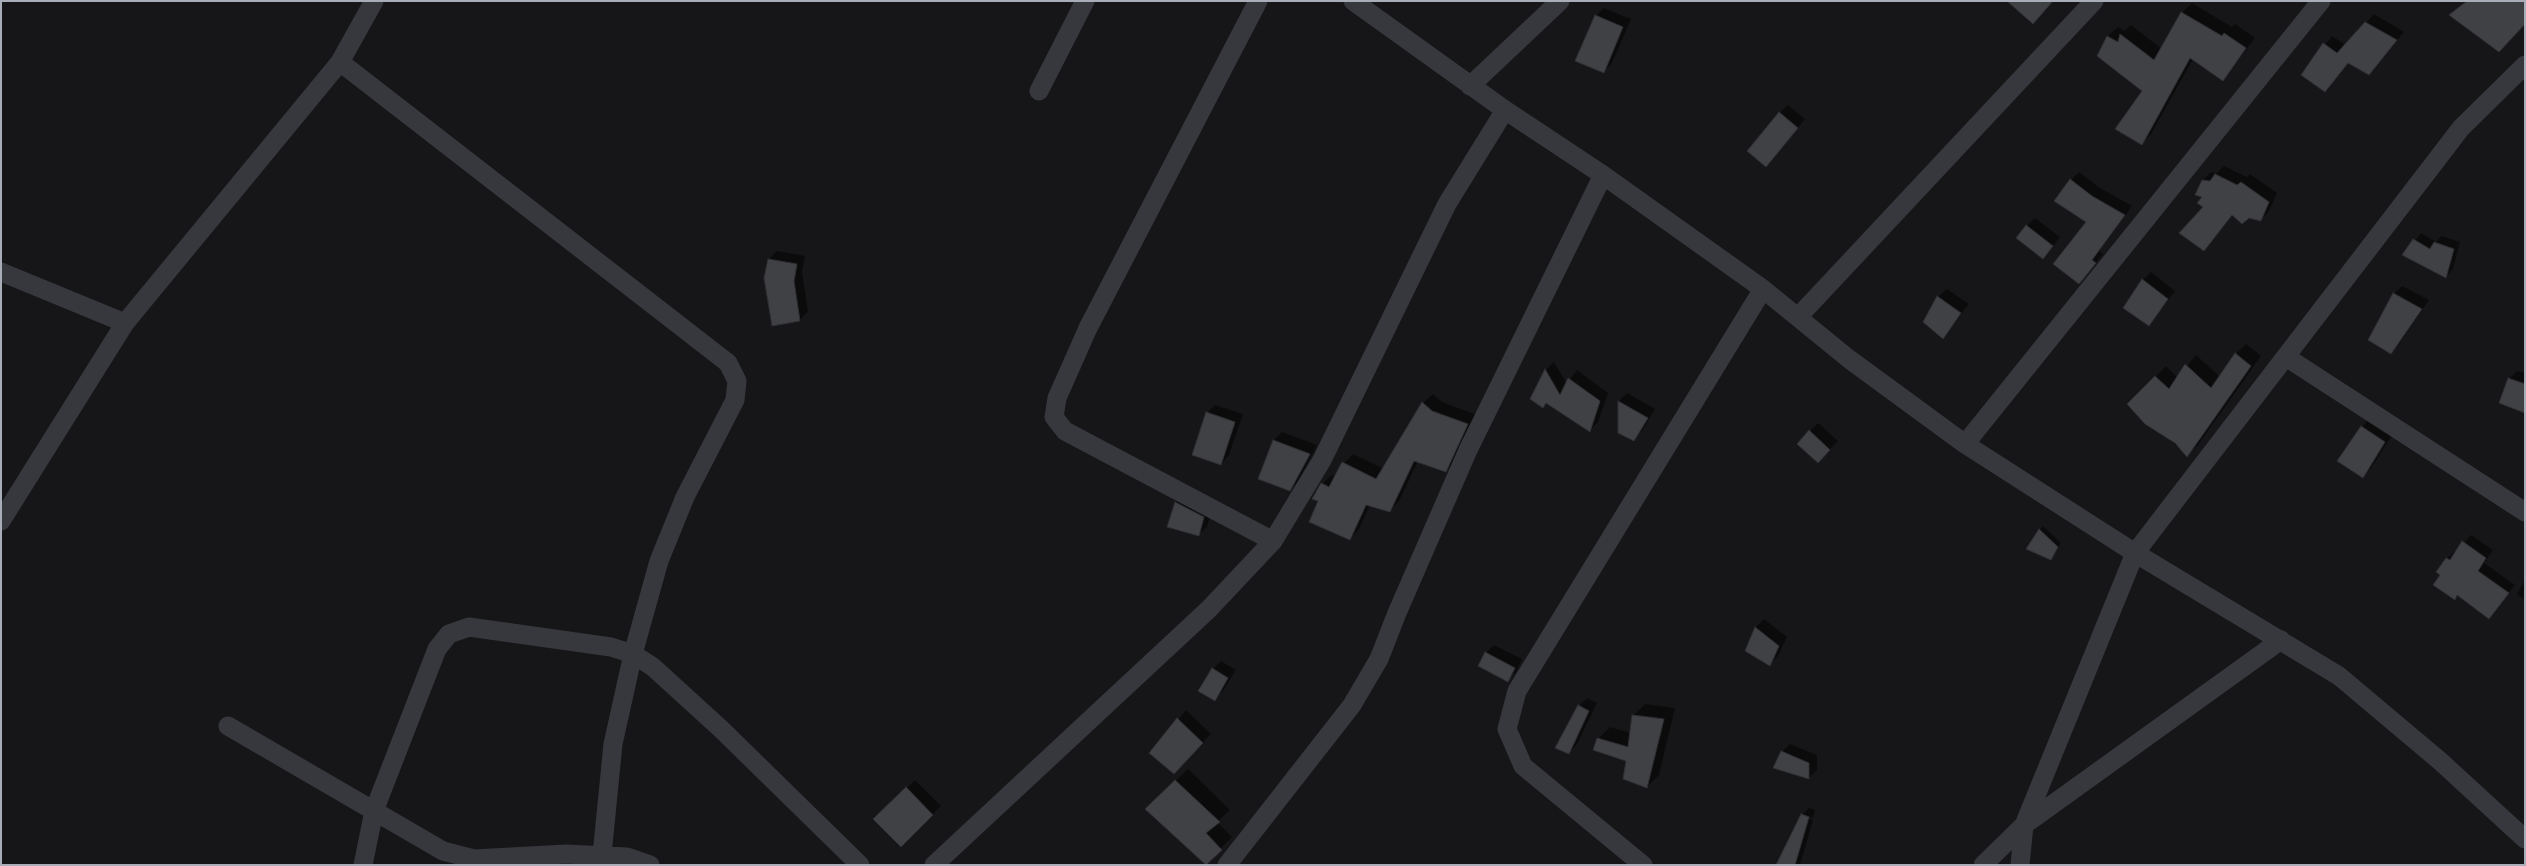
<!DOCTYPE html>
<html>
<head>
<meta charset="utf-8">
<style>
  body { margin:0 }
  #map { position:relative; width:2526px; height:866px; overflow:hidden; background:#161618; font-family:"PT Sans",sans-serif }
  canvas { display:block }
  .frame { position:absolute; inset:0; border:2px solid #a8adb8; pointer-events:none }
</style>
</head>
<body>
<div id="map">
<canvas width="2526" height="866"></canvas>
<div class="frame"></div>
</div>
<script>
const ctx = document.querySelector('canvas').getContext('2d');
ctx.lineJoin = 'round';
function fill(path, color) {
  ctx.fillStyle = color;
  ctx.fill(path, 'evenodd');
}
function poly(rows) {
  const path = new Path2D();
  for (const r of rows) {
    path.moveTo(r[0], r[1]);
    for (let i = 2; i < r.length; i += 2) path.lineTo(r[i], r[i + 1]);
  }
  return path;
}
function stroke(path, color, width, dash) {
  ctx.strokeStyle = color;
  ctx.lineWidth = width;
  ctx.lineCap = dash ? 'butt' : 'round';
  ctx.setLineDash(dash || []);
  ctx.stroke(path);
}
const shadow = poly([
  [2192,3,2232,27,2235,24,2255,38,2223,79,2193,59,2151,134,2142,143,2143,91,2099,56,2108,36,2118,27,2125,31,2131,25,2162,49,2182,13],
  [1604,8,1631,19,1612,63,1603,72,1596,16],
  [2374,14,2404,32,2369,73,2349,62,2333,82,2302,74,2332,36,2346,45],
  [1788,105,1805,119,1774,157,1779,113],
  [2224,166,2247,177,2250,174,2277,193,2269,211,2261,220,2205,207,2203,180,2211,172,2217,173],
  [2079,172,2100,188,2132,206,2099,251,2103,254,2079,283,2087,221,2071,180],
  [2035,218,2060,237,2043,258,2027,226],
  [2421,233,2436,242,2442,236,2460,242,2453,269,2446,276,2404,255],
  [777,251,805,256,802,272,808,311,800,320,769,259],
  [2151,272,2175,291,2148,325,2143,280],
  [2402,286,2429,300,2399,344,2391,352,2394,294],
  [1947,289,1969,304,1943,337,1938,297],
  [2246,344,2261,356,2198,445,2187,455,2129,404,2166,366,2178,378,2196,355,2220,377,2236,354],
  [1554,362,1567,384,1577,370,1608,393,1598,422,1590,430,1547,402,1532,399,1546,370],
  [2517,371,2525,373,2525,383,2509,379],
  [1627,393,1655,409,1642,431,1633,439,1620,432,1619,401],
  [1433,394,1442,402,1477,415,1455,461,1446,471,1418,461,1399,501,1389,511,1370,505,1359,529,1350,539,1319,501,1322,484,1332,475,1336,477,1344,463,1353,454,1384,469,1423,403],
  [1215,405,1243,414,1229,455,1221,464,1207,413],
  [2370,418,2393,434,2371,468,2363,477,2362,427],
  [1818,423,1838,441,1826,453,1810,431],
  [1282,432,1317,445,1298,481,1290,489,1260,478,1274,440],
  [1184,494,1212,509,1207,527,1198,535,1168,526,1176,502],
  [2043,526,2061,543,2051,558,2040,530],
  [2471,535,2493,550,2484,563,2515,585,2489,617,2458,594,2455,598,2441,574,2447,559,2455,551,2456,552],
  [2525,580,2525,600,2517,594],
  [1764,619,1787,637,1778,656,1770,664,1746,650,1756,627],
  [1494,645,1522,659,1516,672,1507,680,1486,653],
  [1221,661,1236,670,1223,691,1215,699,1213,669],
  [1587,698,1597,703,1577,744,1569,753,1579,706],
  [1645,704,1675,708,1659,775,1647,787,1627,761,1598,739,1610,727,1631,733,1633,716],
  [1186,710,1211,734,1182,764,1151,753],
  [1790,744,1817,755,1817,770,1809,778,1782,752],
  [1188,769,1230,810,1217,822,1232,837,1205,864,1158,798],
  [915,780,941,806,901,845,875,819],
  [1809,808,1815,810,1813,818,1803,814],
  [1803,814,1803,816,1813,820,1800,865,1778,865]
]);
const building = poly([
  [2007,1,2053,1,2033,24,2007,1],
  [2467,1,2525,1,2525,24,2499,52,2449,15,2467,1],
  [2181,12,2222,36,2224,33,2246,48,2223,81,2190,58,2142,145,2115,129,2142,91,2097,56,2107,36,2118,42,2120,34,2154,60,2181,12],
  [1595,15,1623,27,1604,73,1575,61,1595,15],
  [2365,22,2397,40,2369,75,2348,63,2325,92,2301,75,2323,43,2337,53,2365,22],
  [1779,112,1798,128,1766,167,1747,151,1779,112],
  [2215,174,2237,185,2241,182,2269,202,2261,221,2249,218,2242,224,2232,215,2204,251,2179,233,2203,207,2197,203,2202,197,2195,195,2202,180,2210,181,2215,174],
  [2070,179,2092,196,2125,215,2092,260,2096,263,2079,284,2053,264,2086,222,2054,201,2070,179],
  [2026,225,2053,246,2043,259,2016,238,2026,225],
  [2413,239,2430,249,2434,242,2454,249,2446,278,2402,255,2413,239],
  [768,259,797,264,794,281,800,321,772,326,764,278,768,259],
  [2142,279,2168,299,2149,326,2123,308,2142,279],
  [2393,293,2422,309,2391,354,2368,340,2393,293],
  [1937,296,1961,313,1943,339,1923,322,1937,296],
  [2235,353,2251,366,2187,457,2175,443,2145,424,2127,404,2155,376,2169,389,2185,364,2211,388,2235,353],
  [1545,369,1560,395,1568,378,1600,401,1590,432,1546,403,1543,408,1530,399,1545,369],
  [2508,378,2525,384,2525,413,2499,403,2508,378],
  [1618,401,1648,418,1634,441,1618,433,1618,401],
  [1422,402,1432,411,1468,424,1446,472,1414,461,1390,512,1366,505,1350,540,1309,522,1318,501,1312,499,1321,483,1329,487,1342,462,1376,479,1422,402],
  [1206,412,1235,422,1221,465,1192,455,1206,412],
  [2361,426,2385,442,2363,478,2337,461,2361,426],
  [1809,430,1830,450,1818,463,1797,444,1809,430],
  [1273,440,1310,454,1290,491,1258,479,1273,440],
  [1175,502,1204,517,1199,536,1167,527,1175,502],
  [2039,529,2058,547,2051,560,2026,549,2039,529],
  [2462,541,2486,558,2478,571,2509,593,2489,619,2457,595,2455,600,2433,585,2440,575,2436,572,2446,558,2450,560,2462,541],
  [1755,627,1779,646,1770,666,1745,651,1755,627],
  [1485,652,1515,668,1508,682,1478,666,1485,652],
  [1212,668,1228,678,1215,701,1198,691,1212,668],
  [1578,705,1589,711,1569,754,1555,748,1578,705],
  [1632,715,1664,719,1647,788,1623,779,1626,761,1593,750,1597,738,1628,747,1632,715],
  [1177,718,1203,743,1174,774,1149,753,1177,718],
  [1781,751,1809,763,1809,779,1773,768,1781,751],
  [1175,780,1220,822,1206,833,1222,850,1206,865,1145,809,1175,780],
  [906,787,933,815,901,847,873,819,906,787],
  [1801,814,1809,817,1795,865,1776,865,1801,814]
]);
const minor = poly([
  [1258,1,1088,328,1057,398,1054,417,1065,431,1273,541],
  [1353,1,1505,110,1603,175,1763,289,1849,359,1965,444,2135,553,2339,676,2440,761,2525,839],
  [340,62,728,363,737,381,735,400,685,497,659,561,633,654,613,744,601,865],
  [1470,86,1560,1],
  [1039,91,1085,1],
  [1,272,125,323],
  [1798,317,2094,1],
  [2286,357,2525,512],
  [1965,444,2321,1],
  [1,521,125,323,340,62,374,1],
  [228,726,443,851,474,859,566,854,627,857,650,865],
  [363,865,374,811,437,649,449,634,469,627,611,647,633,654,653,667,721,729,860,865],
  [934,865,1209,609,1273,541,1322,460,1447,204,1505,110],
  [1227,865,1352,705,1379,659,1397,613,1468,450,1603,175],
  [1643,865,1523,766,1507,729,1517,691,1763,289],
  [1983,865,2024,825,2281,640],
  [2020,865,2024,825,2135,553,2461,128,2525,65]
]);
fill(shadow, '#0007');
fill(building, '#404145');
stroke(building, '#303034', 1);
stroke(minor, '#37383d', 19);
</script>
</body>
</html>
